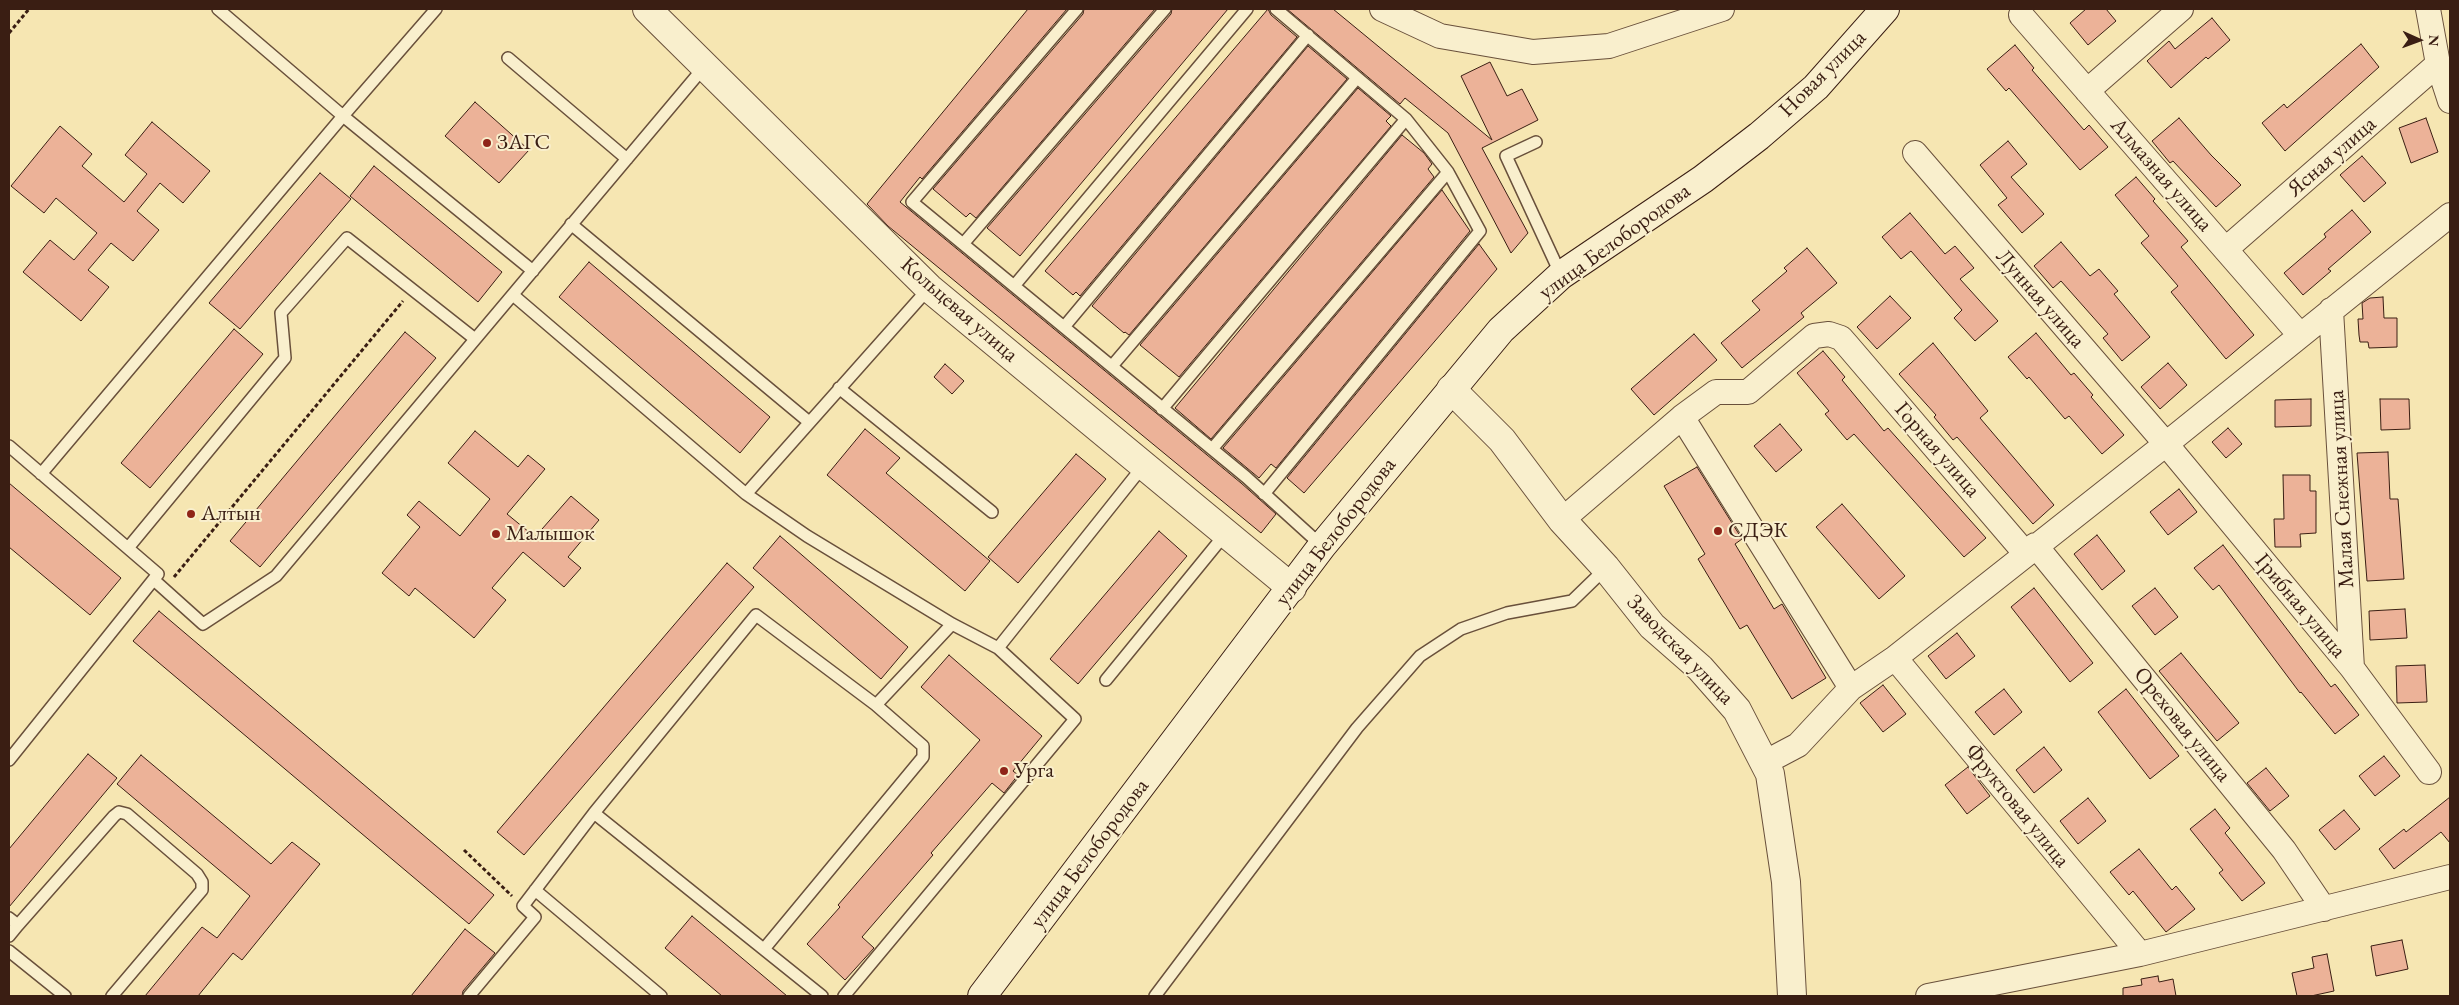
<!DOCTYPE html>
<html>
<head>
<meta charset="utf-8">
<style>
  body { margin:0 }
  #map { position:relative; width:2459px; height:1005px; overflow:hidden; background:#f6e6b2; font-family:"EB Garamond",serif }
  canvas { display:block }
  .frame { position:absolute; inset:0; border:10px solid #3a1e13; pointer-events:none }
  .north { position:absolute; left:2394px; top:15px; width:50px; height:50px; -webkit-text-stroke:4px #f9efcd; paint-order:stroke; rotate:92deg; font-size:14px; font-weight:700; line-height:20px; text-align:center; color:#3a1e13 }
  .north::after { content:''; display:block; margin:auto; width:18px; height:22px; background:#3a1e13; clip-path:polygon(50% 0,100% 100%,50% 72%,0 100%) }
</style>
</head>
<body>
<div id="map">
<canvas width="2459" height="1005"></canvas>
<div class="frame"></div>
<div class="north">N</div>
</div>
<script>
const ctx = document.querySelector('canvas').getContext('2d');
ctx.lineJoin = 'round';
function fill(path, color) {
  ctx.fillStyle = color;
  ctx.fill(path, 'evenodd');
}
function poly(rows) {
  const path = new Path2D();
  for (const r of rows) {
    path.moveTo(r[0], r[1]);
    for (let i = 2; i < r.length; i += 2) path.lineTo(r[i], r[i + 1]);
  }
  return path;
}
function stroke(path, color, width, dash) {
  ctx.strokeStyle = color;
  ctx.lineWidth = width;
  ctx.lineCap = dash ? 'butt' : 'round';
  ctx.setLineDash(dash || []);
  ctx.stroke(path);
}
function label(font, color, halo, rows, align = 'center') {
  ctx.font = font + ' "EB Garamond",serif';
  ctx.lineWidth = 4;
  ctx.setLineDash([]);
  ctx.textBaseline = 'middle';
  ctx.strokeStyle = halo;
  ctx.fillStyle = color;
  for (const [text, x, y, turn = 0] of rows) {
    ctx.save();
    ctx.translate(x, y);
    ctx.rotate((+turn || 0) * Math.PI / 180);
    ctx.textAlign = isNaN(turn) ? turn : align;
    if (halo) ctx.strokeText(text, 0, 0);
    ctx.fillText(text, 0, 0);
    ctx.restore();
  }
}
const building = poly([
  [1028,9,1067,9,922,179,920,177,900,202,1241,483,1276,514,1261,533,888,226,867,204,1028,9],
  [1084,9,1155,9,976,218,970,213,966,217,933,189,1083,14,1084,9],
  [1172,9,1228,9,1020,256,987,228,1171,14,1172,9],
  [1268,9,1271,15,1297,37,1080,296,1076,292,1073,295,1045,271,1268,9],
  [1287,9,1333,9,1492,140,1461,76,1490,62,1507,96,1522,89,1538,120,1482,148,1528,233,1511,253,1448,133,1405,98,1400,104,1287,9],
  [2086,9,2106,9,2116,21,2088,45,2070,23,2086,9],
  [2212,18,2230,40,2208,59,2206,57,2171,88,2147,61,2169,41,2175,49,2212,18],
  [2361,44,2379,67,2285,151,2262,123,2284,104,2287,108,2361,44],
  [2015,45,2034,68,2032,70,2084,130,2089,125,2108,147,2080,170,2009,88,2006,91,1987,69,2015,45],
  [1308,46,1347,79,1129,335,1125,332,1124,333,1092,306,1308,46],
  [1358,88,1391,116,1386,121,1391,126,1179,377,1140,345,1358,88],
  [475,102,529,150,499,183,445,136,475,102],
  [2179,118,2211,155,2241,185,2216,207,2173,161,2170,163,2152,141,2179,118],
  [2426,118,2438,152,2411,163,2399,128,2426,118],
  [152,122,210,171,183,203,160,183,137,211,159,230,133,261,111,243,88,270,109,287,81,321,23,272,50,240,74,260,97,233,56,198,44,213,11,186,60,126,92,154,82,166,124,202,147,174,125,155,152,122],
  [1402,135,1424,153,1432,164,1428,169,1434,177,1211,439,1175,408,1402,135],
  [2008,141,2027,164,2011,177,2044,214,2022,233,1998,205,2007,198,1980,165,2008,141],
  [2362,156,2386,183,2364,202,2340,175,2362,156],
  [374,166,502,272,478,302,350,196,374,166],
  [320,173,351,199,240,329,209,303,320,173],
  [2136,177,2155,199,2153,201,2188,241,2181,247,2254,335,2226,359,2171,292,2178,286,2141,243,2149,236,2115,195,2136,177],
  [1442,190,1470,231,1276,468,1271,464,1259,478,1223,448,1442,190],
  [2352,210,2371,232,2328,269,2331,271,2303,295,2284,273,2326,237,2324,234,2352,210],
  [1910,213,1945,254,1955,246,1974,268,1960,279,1998,321,1975,341,1954,318,1962,310,1911,251,1901,259,1882,237,1910,213],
  [2061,242,2090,276,2099,269,2118,291,2114,294,2150,337,2122,361,2103,338,2108,334,2061,281,2053,288,2034,266,2061,242],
  [1479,244,1497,269,1304,493,1287,478,1479,244],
  [1807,248,1837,283,1801,313,1804,317,1742,368,1721,343,1760,310,1752,301,1787,271,1784,268,1807,248],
  [589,262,770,417,740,453,559,297,589,262],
  [1890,296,1911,318,1877,349,1857,327,1890,296],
  [2383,297,2384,318,2397,318,2397,347,2369,348,2368,342,2360,342,2359,335,2358,319,2363,319,2362,303,2370,298,2383,297],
  [234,329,263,354,150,488,121,463,234,329],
  [405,332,436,358,260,567,230,541,405,332],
  [2036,333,2071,375,2074,373,2093,395,2091,397,2124,435,2102,454,2069,416,2065,419,2029,377,2027,379,2008,357,2036,333],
  [1694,334,1717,360,1654,415,1631,389,1694,334],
  [1933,343,1988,411,1980,418,2054,505,2033,524,1957,437,1953,440,1934,417,1936,415,1899,374,1933,343],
  [1823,351,1845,377,1842,380,1884,431,1888,428,1986,538,1964,557,1854,434,1847,440,1825,414,1829,411,1797,373,1823,351],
  [2168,363,2187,385,2160,409,2141,387,2168,363],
  [945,364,964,381,952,394,934,377,945,364],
  [2311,399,2311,426,2275,427,2275,400,2311,399],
  [2380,399,2409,399,2410,429,2381,430,2380,399],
  [1780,424,1802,450,1776,472,1754,446,1780,424],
  [2228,428,2242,444,2226,458,2212,442,2228,428],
  [865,429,900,458,886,473,990,561,965,591,827,475,865,429],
  [475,431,518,467,528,455,545,469,507,514,535,537,571,496,599,520,568,557,581,568,564,587,523,552,492,588,506,600,474,638,415,588,409,596,382,573,420,527,407,515,419,501,460,536,490,499,448,463,475,431],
  [2388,452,2390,499,2398,499,2404,579,2367,581,2357,453,2388,452],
  [1076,454,1106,479,1018,583,988,557,1076,454],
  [1697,467,1742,539,1735,544,1774,609,1782,604,1826,678,1792,699,1747,625,1740,629,1698,559,1705,554,1664,486,1697,467],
  [2283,475,2310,475,2310,491,2316,491,2316,533,2300,534,2301,547,2275,547,2274,519,2284,519,2283,475],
  [9,483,121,578,90,615,9,547,9,483],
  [2179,489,2197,512,2168,535,2150,512,2179,489],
  [1842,504,1905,576,1879,599,1816,527,1842,504],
  [1159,531,1187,556,1078,684,1050,659,1159,531],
  [2097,535,2125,571,2102,590,2074,554,2097,535],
  [780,536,908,647,881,679,753,568,780,536],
  [2223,545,2331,687,2335,684,2359,715,2335,734,2301,692,2300,693,2219,585,2213,590,2194,568,2223,545],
  [727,563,754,587,524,855,497,832,727,563],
  [2034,588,2093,663,2070,682,2011,607,2034,588],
  [2155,588,2178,617,2155,635,2132,606,2155,588],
  [2405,609,2407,638,2370,640,2369,611,2405,609],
  [159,611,494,895,469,924,133,641,159,611],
  [1957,633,1975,656,1946,679,1928,656,1957,633],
  [2181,653,2239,723,2217,741,2159,671,2181,653],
  [949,655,1042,736,1013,771,1018,775,1004,793,992,783,931,853,933,855,862,937,874,948,845,980,807,944,840,907,838,905,980,740,921,687,949,655],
  [2425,665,2427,702,2397,703,2396,666,2425,665],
  [1883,685,1906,714,1883,732,1860,703,1883,685],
  [2004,689,2022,712,1994,735,1975,712,2004,689],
  [2126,689,2179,756,2150,779,2098,712,2126,689],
  [2044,747,2062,770,2034,793,2016,770,2044,747],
  [88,754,117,778,9,907,9,849,88,754],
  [141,755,271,864,292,842,320,864,242,960,233,953,198,996,145,996,202,927,217,938,250,896,117,784,141,755],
  [2384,756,2400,776,2375,796,2359,776,2384,756],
  [1968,767,1990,796,1967,814,1945,785,1968,767],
  [2266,768,2289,796,2270,811,2247,783,2266,768],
  [2450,797,2450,843,2441,832,2394,869,2379,849,2404,829,2406,832,2450,797],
  [2088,798,2106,821,2078,844,2060,821,2088,798],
  [2215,809,2230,828,2225,833,2265,883,2242,901,2219,873,2223,870,2190,829,2215,809],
  [2344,810,2360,829,2335,850,2319,830,2344,810],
  [2139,849,2172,890,2176,886,2195,909,2166,932,2133,891,2129,895,2110,872,2139,849],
  [692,916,787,996,722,996,665,948,692,916],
  [465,929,495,953,463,991,462,996,411,996,465,929],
  [2402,940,2408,969,2376,976,2371,946,2402,940],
  [2327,954,2334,991,2311,996,2297,996,2292,973,2314,968,2312,957,2327,954],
  [2158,976,2159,982,2173,979,2176,996,2123,996,2123,988,2142,985,2141,979,2158,976]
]);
const path = poly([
  [9,33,29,9],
  [174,577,403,301],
  [464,850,512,896]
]);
const service = poly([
  [436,9,343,116,533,271],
  [1077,9,912,202,1246,477,1322,546],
  [508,58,627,159],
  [1536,142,1506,156,1561,275],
  [571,224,809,422],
  [963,244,1165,9],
  [1014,286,1247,9],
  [513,295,746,494,929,288],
  [1064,327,1308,35],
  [1112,366,1357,78],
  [839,388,992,512],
  [1162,409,1406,119],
  [9,446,158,574,9,760],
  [1212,449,1448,172],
  [41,474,343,116,218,9],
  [746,494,807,536,952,624,998,648,1075,719,844,996],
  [1264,494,1480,231,1448,172,1406,119,1276,9],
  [128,548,285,358,281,313,347,238,475,339],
  [154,580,203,624,276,576,705,66],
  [998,648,1144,465],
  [1106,680,1226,533],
  [594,813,756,615,876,705],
  [535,890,661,996],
  [9,918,18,925,114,816,119,812,127,814,197,874,202,882,202,890,112,996],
  [9,936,18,925],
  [764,949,923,757,923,746,876,705,952,624],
  [9,951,65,996],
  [469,996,535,917,523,906,594,813,822,996],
  [1155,996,1357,728,1420,656,1461,629,1507,613,1572,601,1606,568]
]);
const minor = poly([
  [1382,9,1440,36,1533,52,1609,46,1722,9],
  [2428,9,2438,64,2450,101],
  [2021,15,2300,335],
  [2087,91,2181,9],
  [1915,153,2166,444,2352,668,2429,772],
  [2226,249,2438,64],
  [2331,310,2352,668],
  [1682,417,1851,688],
  [1562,520,1682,417,1716,392,1748,392,1814,336,1829,334,1841,338,1848,346,2026,554],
  [2035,545,2284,850,2324,909],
  [1895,658,2140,954],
  [1764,763,1798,745,1851,688,1895,658,2166,444,2450,215],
  [1928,996,2140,954,2450,877]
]);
const tertiary = poly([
  [647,9,929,288,1292,588],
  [1451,389,1502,440,1562,520,1606,568,1652,626,1700,668,1737,710,1770,774,1786,882,1792,996]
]);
const secondary = poly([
  [982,996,1322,546,1501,330,1561,275,1703,179,1759,136,1816,87,1885,9]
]);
const markers = [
  [487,143,5,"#8f2418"],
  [191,514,5,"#8f2418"],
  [1718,531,5,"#8f2418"],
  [496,534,5,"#8f2418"],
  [1004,771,5,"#8f2418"]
];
const streetNames = [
  ["Новая улица",1823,74,-45],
  ["Ясная улица",2332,157,-41],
  ["Алмазная улица",2161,175,49],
  ["улица Белобородова",1615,242,-36],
  ["Лунная улица",2040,299,49],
  ["Кольцевая улица",959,310,41],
  ["Горная улица",1937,450,49],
  ["Малая Снежная улица",2342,489,-93],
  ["улица Белобородова",1336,532,-52],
  ["Грибная улица",2300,606,50],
  ["Заводская улица",1680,650,46],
  ["Ореховая улица",2182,725,51],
  ["Фруктовая улица",2017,806,51],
  ["улица Белобородова",1090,854,-53]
];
const poiNames = [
  ["ЗАГС",497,143],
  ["Алтын",201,514],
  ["СДЭК",1728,531],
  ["Малышок",506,534],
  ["Урга",1014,771]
];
fill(building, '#ecb298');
stroke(building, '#3a1e13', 1);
stroke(service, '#69503b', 14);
stroke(minor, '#69503b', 26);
stroke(tertiary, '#69503b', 30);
stroke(secondary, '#3a1e13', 30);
stroke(path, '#3a1e13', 3, [4, 2.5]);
stroke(service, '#f9efcd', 11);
stroke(minor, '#f9efcd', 24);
stroke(tertiary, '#f9efcd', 28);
stroke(secondary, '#f9efcd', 28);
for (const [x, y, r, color] of markers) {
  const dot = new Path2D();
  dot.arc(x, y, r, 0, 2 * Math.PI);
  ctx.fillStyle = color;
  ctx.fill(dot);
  stroke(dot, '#f9efcd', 2);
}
label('22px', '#3a1e13', '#f9efcd', streetNames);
label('22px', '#3a1e13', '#f9efcd', poiNames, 'left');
</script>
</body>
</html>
